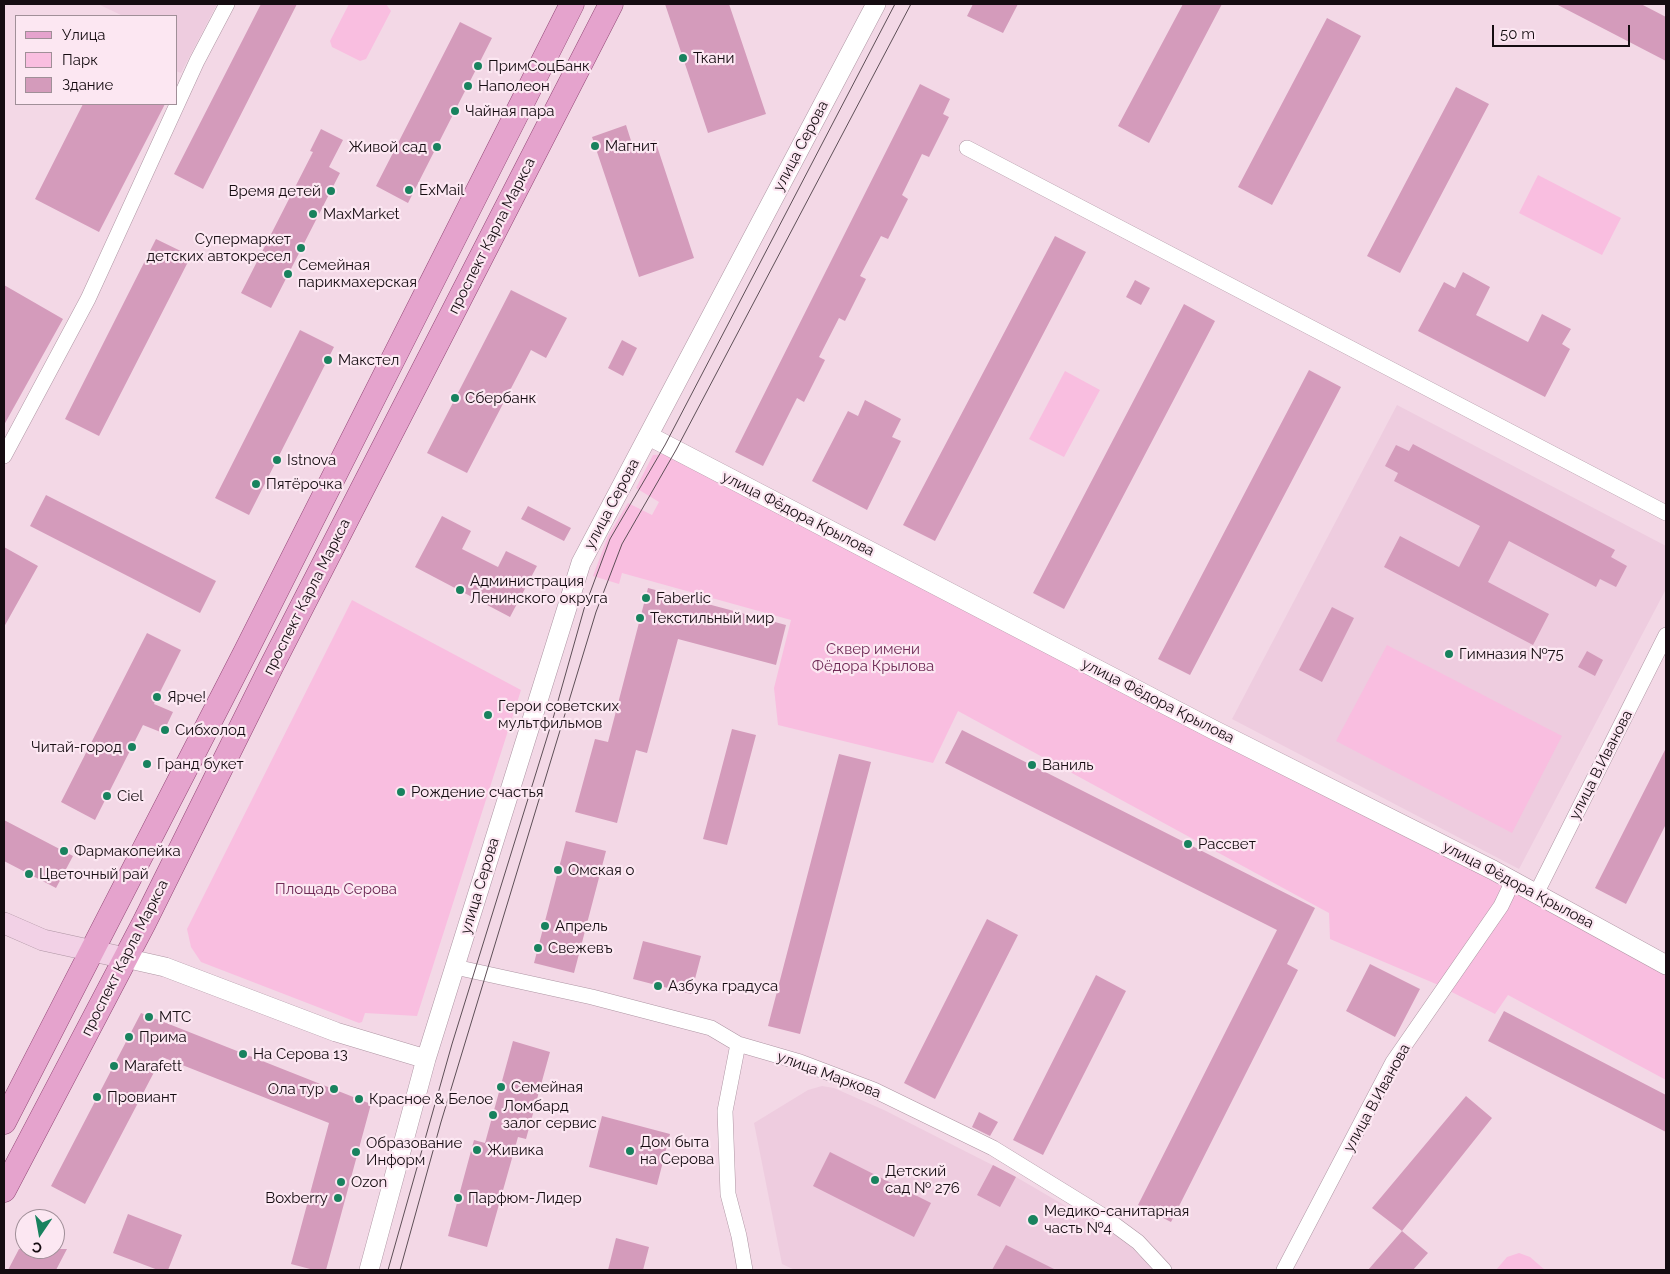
<!DOCTYPE html>
<html>
<head>
<meta charset="utf-8">
<style>
  body { margin:0 }
  #map { position:relative; width:1670px; height:1274px; overflow:hidden; background:#f3d8e6; font-family:Raleway,sans-serif }
  canvas { display:block }
  .frame { position:absolute; inset:0; border:5px solid #150c11; pointer-events:none }
  .legend { position:absolute; left:15px; top:15px; width:162px; height:90px; box-sizing:border-box; background:#fce7f2; border:1px solid #a08f98; margin:0; padding:6px 9px; list-style:none; font-size:15px; color:#150c11 }
  .legend li { display:flex; align-items:center; gap:10px; height:25px }
  .legend b { width:25px; border:1px solid #a08f98 }
  .north { position:absolute; left:15px; top:1209px; width:50px; height:50px; box-sizing:border-box; background:#fce7f2; border:1px solid #a08f98; border-radius:50%; rotate:192deg; font-size:14px; font-weight:700; line-height:20px; text-align:center; color:#150c11 }
  .north::after { content:''; display:block; margin:auto; width:18px; height:22px; background:#18825e; clip-path:polygon(50% 0,100% 100%,50% 72%,0 100%) }
  .scale { position:absolute; left:1492px; top:25px; width:138px; height:22px; box-sizing:border-box; border:2px solid #150c11; border-top:0; padding-left:6px; font-size:15px; line-height:18px; white-space:nowrap; color:#150c11; -webkit-text-stroke:4px #fce7f2; paint-order:stroke }
</style>
</head>
<body>
<div id="map">
<canvas width="1670" height="1274"></canvas>
<div class="frame"></div>
<ul class="legend">
<li><b style="height:6px;background:#e5a3cd"></b>Улица</li>
<li><b style="height:14px;background:#f9bee0"></b>Парк</li>
<li><b style="height:14px;background:#d49bbb"></b>Здание</li>
</ul>
<div class="north">С</div>
<div class="scale">50 m</div>
</div>
<script>
const ctx = document.querySelector('canvas').getContext('2d');
ctx.lineJoin = 'round';
function fill(path, color) {
  ctx.fillStyle = color;
  ctx.fill(path, 'evenodd');
}
function poly(rows) {
  const path = new Path2D();
  for (const r of rows) {
    path.moveTo(r[0], r[1]);
    for (let i = 2; i < r.length; i += 2) path.lineTo(r[i], r[i + 1]);
  }
  return path;
}
function stroke(path, color, width, dash) {
  ctx.strokeStyle = color;
  ctx.lineWidth = width;
  ctx.lineCap = dash ? 'butt' : 'round';
  ctx.setLineDash(dash || []);
  ctx.stroke(path);
}
function label(font, color, halo, rows, align = 'center') {
  ctx.font = font + ' Raleway,sans-serif';
  ctx.lineWidth = 4.5;
  ctx.setLineDash([]);
  ctx.textBaseline = 'middle';
  ctx.strokeStyle = halo;
  ctx.fillStyle = color;
  for (const [text, x, y, turn = 0] of rows) {
    ctx.save();
    ctx.translate(x, y);
    ctx.rotate((+turn || 0) * Math.PI / 180);
    ctx.textAlign = isNaN(turn) ? turn : align;
    if (halo) ctx.strokeText(text, 0, 0);
    ctx.fillText(text, 0, 0);
    ctx.restore();
  }
}
const built = poly([
  [98,4,217,4,181,73,176,71,176,16,123,16],
  [1397,405,1666,546,1666,589,1519,869,1232,719],
  [822,1086,834,1088,884,1110,1016,1177,1124,1240,1154,1270,795,1270,782,1264,754,1123,808,1090]
]);
const green = poly([
  [349,4,386,4,391,11,366,59,360,61,332,47,330,41],
  [1538,175,1621,218,1602,255,1519,213],
  [1065,371,1100,390,1064,457,1029,439],
  [666,454,1366,813,1666,971,1666,1080,1508,995,1495,1014,1436,984,1330,939,1329,913,958,711,933,763,778,725,774,688,791,620,622,573,619,584,593,576,608,536,628,503,652,515,659,502,636,488,653,455],
  [352,600,521,690,417,1016,365,1013,362,1022,359,1023,201,962,191,947,187,929],
  [1387,645,1562,736,1512,833,1336,741],
  [1519,1253,1530,1257,1545,1270,1496,1270,1507,1257]
]);
const building = poly([
  [261,4,297,4,203,189,174,174],
  [665,4,729,4,766,114,708,133],
  [973,4,1018,4,1003,33,967,16],
  [1183,4,1222,4,1149,143,1118,126],
  [1556,4,1641,4,1666,17,1666,61],
  [1327,18,1361,36,1272,205,1238,187],
  [460,22,492,38,408,203,376,186],
  [920,84,950,99,943,114,949,117,929,157,922,154,902,195,908,199,888,239,881,236,860,276,866,279,845,321,839,318,819,357,825,360,804,402,797,398,763,466,735,452],
  [1456,87,1489,104,1400,273,1367,256],
  [83,104,165,104,99,232,35,199],
  [626,125,633,147,655,140,694,258,639,277,592,137],
  [321,129,343,140,329,167,340,173,271,308,241,293,313,152,310,151],
  [1055,236,1086,252,935,541,903,525],
  [156,239,191,256,99,436,65,419],
  [1463,272,1490,287,1476,315,1528,342,1542,314,1571,329,1562,344,1570,349,1545,397,1418,331,1444,282,1455,288],
  [1135,280,1150,288,1141,305,1126,297],
  [4,285,63,319,4,425],
  [511,290,567,318,546,358,531,350,467,473,427,453],
  [1184,304,1215,321,1064,609,1033,593],
  [300,330,334,347,249,515,215,498],
  [622,340,637,348,623,376,608,368],
  [1309,370,1341,387,1190,675,1158,659],
  [865,400,901,419,892,437,901,441,867,510,812,481,848,411,858,416],
  [1413,444,1615,550,1611,557,1627,566,1616,587,1600,579,1596,587,1509,541,1488,582,1549,614,1533,645,1384,567,1400,536,1459,567,1480,526,1394,481,1398,473,1385,466,1396,445,1409,451],
  [46,495,216,581,200,613,30,526],
  [528,506,571,528,564,541,521,519],
  [442,516,471,531,462,549,498,567,506,551,537,566,510,617,415,567],
  [4,547,38,566,4,627],
  [648,588,786,625,776,665,678,639,647,753,636,750,617,823,575,812,595,739,608,742],
  [1332,607,1354,618,1322,682,1299,670],
  [147,633,181,650,154,704,173,712,163,733,143,725,95,820,61,802],
  [1587,651,1603,660,1595,676,1578,667],
  [732,729,756,735,727,845,703,839],
  [962,730,1315,908,1287,964,1298,970,1171,1222,1138,1205,1277,930,945,763],
  [1666,748,1666,824,1626,904,1595,888],
  [839,754,871,762,800,1034,768,1026],
  [4,820,73,856,56,888,4,861],
  [566,841,606,851,574,973,534,963],
  [987,919,1018,935,935,1099,904,1083],
  [643,941,701,956,691,994,633,979],
  [1370,964,1420,989,1395,1037,1346,1011],
  [1096,975,1126,991,1043,1155,1013,1140],
  [1504,1011,1666,1095,1666,1132,1488,1041],
  [141,1013,371,1104,326,1270,314,1270,291,1264,329,1123,162,1057,85,1204,51,1186],
  [513,1041,550,1052,526,1139,518,1137,487,1247,448,1236,474,1140,485,1143],
  [1466,1096,1492,1118,1402,1231,1372,1208],
  [979,1112,998,1122,990,1136,972,1127],
  [602,1116,670,1134,657,1185,589,1167],
  [830,1152,931,1203,914,1237,813,1186],
  [993,1165,1016,1177,1000,1207,977,1195],
  [128,1214,182,1235,168,1270,158,1270,113,1253],
  [1402,1231,1428,1253,1413,1270,1368,1270],
  [616,1238,649,1247,643,1270,608,1270],
  [1006,1245,1056,1270,992,1270],
  [19,1249,67,1249,56,1270,8,1270]
]);
const minor = poly([
  [967,148,1666,513],
  [4,456,88,299,197,61,227,4],
  [1536,894,1666,635],
  [455,967,592,997,711,1028,738,1044,800,1062,874,1090,993,1148,1100,1214,1138,1242,1164,1270],
  [738,1044,725,1111,728,1194,739,1236,745,1270],
  [1284,1270,1393,1062,1501,906,1513,881]
]);
const tertiary = poly([
  [649,436,1212,729,1493,870,1666,965],
  [125,958,165,967,336,1032,426,1059],
  [369,1270,426,1059,581,563,876,4]
]);
const secondary = poly([
  [4,923,43,940,125,958]
]);
const primary = poly([
  [4,1122,245,653,572,4],
  [4,1190,144,923,271,667,611,4]
]);
const tram = poly([
  [388,1270,452,1044,554,715,584,609,610,539,665,445,895,4],
  [400,1270,441,1122,596,612,622,544,676,450,911,4]
]);
const markers = [
  [683,58,5,"#18825e"],
  [478,66,5,"#18825e"],
  [468,86,5,"#18825e"],
  [455,111,5,"#18825e"],
  [595,146,5,"#18825e"],
  [437,147,5,"#18825e"],
  [409,190,5,"#18825e"],
  [331,191,5,"#18825e"],
  [313,214,5,"#18825e"],
  [301,248,5,"#18825e"],
  [288,274,5,"#18825e"],
  [328,360,5,"#18825e"],
  [455,398,5,"#18825e"],
  [277,460,5,"#18825e"],
  [256,484,5,"#18825e"],
  [460,590,5,"#18825e"],
  [646,598,5,"#18825e"],
  [640,618,5,"#18825e"],
  [1449,654,5,"#18825e"],
  [157,697,5,"#18825e"],
  [488,715,5,"#18825e"],
  [165,730,5,"#18825e"],
  [132,747,5,"#18825e"],
  [147,764,5,"#18825e"],
  [1032,765,5,"#18825e"],
  [401,792,5,"#18825e"],
  [107,796,5,"#18825e"],
  [1188,844,5,"#18825e"],
  [64,851,5,"#18825e"],
  [558,870,5,"#18825e"],
  [29,874,5,"#18825e"],
  [545,926,5,"#18825e"],
  [538,948,5,"#18825e"],
  [658,986,5,"#18825e"],
  [149,1017,5,"#18825e"],
  [129,1037,5,"#18825e"],
  [243,1054,5,"#18825e"],
  [114,1066,5,"#18825e"],
  [501,1087,5,"#18825e"],
  [334,1089,5,"#18825e"],
  [97,1097,5,"#18825e"],
  [359,1099,5,"#18825e"],
  [493,1115,5,"#18825e"],
  [477,1150,5,"#18825e"],
  [630,1151,5,"#18825e"],
  [356,1152,5,"#18825e"],
  [875,1180,5,"#18825e"],
  [341,1182,5,"#18825e"],
  [338,1198,5,"#18825e"],
  [458,1198,5,"#18825e"],
  [1033,1220,6,"#18825e"]
];
const poiNames = [
  ["Ткани",693,58],
  ["ПримСоцБанк",488,66],
  ["Наполеон",478,86],
  ["Чайная пара",465,111],
  ["Магнит",605,146],
  ["Живой сад",427,147,"right"],
  ["ExMail",419,190],
  ["Время детей",321,191,"right"],
  ["MaxMarket",323,214],
  ["Супермаркет",291,239,"right"],
  ["детских автокресел",291,256,"right"],
  ["Семейная",298,265],
  ["парикмахерская",298,282],
  ["Макстел",338,360],
  ["Сбербанк",465,398],
  ["Istnova",287,460],
  ["Пятёрочка",266,484],
  ["Администрация",470,581],
  ["Ленинского округа",470,598],
  ["Faberlic",656,598],
  ["Текстильный мир",650,618],
  ["Гимназия №75",1459,654],
  ["Ярче!",167,697],
  ["Герои советских",498,706],
  ["мультфильмов",498,723],
  ["Сибхолод",175,730],
  ["Читай-город",122,747,"right"],
  ["Гранд букет",157,764],
  ["Ваниль",1042,765],
  ["Рождение счастья",411,792],
  ["Ciel",117,796],
  ["Рассвет",1198,844],
  ["Фармакопейка",74,851],
  ["Омская о",568,870],
  ["Цветочный рай",39,874],
  ["Апрель",555,926],
  ["Свежевъ",548,948],
  ["Азбука градуса",668,986],
  ["МТС",159,1017],
  ["Прима",139,1037],
  ["На Серова 13",253,1054],
  ["Marafett",124,1066],
  ["Семейная",511,1087],
  ["Ола тур",324,1089,"right"],
  ["Провиант",107,1097],
  ["Красное & Белое",369,1099],
  ["Ломбард",503,1106],
  ["залог сервис",503,1123],
  ["Дом быта",640,1142],
  ["на Серова",640,1159],
  ["Образование",366,1143],
  ["Информ",366,1160],
  ["Живика",487,1150],
  ["Детский",885,1171],
  ["сад № 276",885,1188],
  ["Ozon",351,1182],
  ["Boxberry",328,1198,"right"],
  ["Парфюм-Лидер",468,1198],
  ["Медико-санитарная",1044,1211],
  ["часть №4",1044,1228]
];
const streetNames = [
  ["улица Серова",801,146,-62],
  ["проспект Карла Маркса",492,236,-63],
  ["улица Серова",612,504,-62],
  ["улица Фёдора Крылова",798,514,27],
  ["проспект Карла Маркса",307,597,-63],
  ["улица Фёдора Крылова",1158,701,27],
  ["улица В.Иванова",1601,765,-63],
  ["улица Фёдора Крылова",1518,885,28],
  ["улица Серова",480,886,-73],
  ["проспект Карла Маркса",125,958,-63],
  ["улица Маркова",829,1075,20],
  ["улица В.Иванова",1377,1098,-61]
];
const parkNames = [
  ["Сквер имени",873,649],
  ["Фёдора Крылова",873,666],
  ["Площадь Серова",336,889]
];
fill(built, '#eeccdf');
fill(green, '#f9bee0');
fill(building, '#d49bbb');
stroke(minor, '#ae95a3', 16);
stroke(tertiary, '#ae95a3', 20);
stroke(secondary, '#ae95a3', 22);
stroke(primary, '#914675', 25);
stroke(minor, '#fff', 15);
stroke(tertiary, '#fff', 19);
stroke(secondary, '#f2d1e6', 21);
stroke(primary, '#e5a3cd', 24);
stroke(tram, '#5d4e56', 1);
for (const [x, y, r, color] of markers) {
  const dot = new Path2D();
  dot.arc(x, y, r, 0, 2 * Math.PI);
  ctx.fillStyle = color;
  ctx.fill(dot);
  stroke(dot, '#fce7f2', 2);
}
label('15px', '#150c11', '#fce7f2', poiNames, 'left');
label('15px', '#150c11', '#fce7f2', streetNames);
label('15px', '#6f2b56', '#fce7f2', parkNames);
</script>
</body>
</html>
